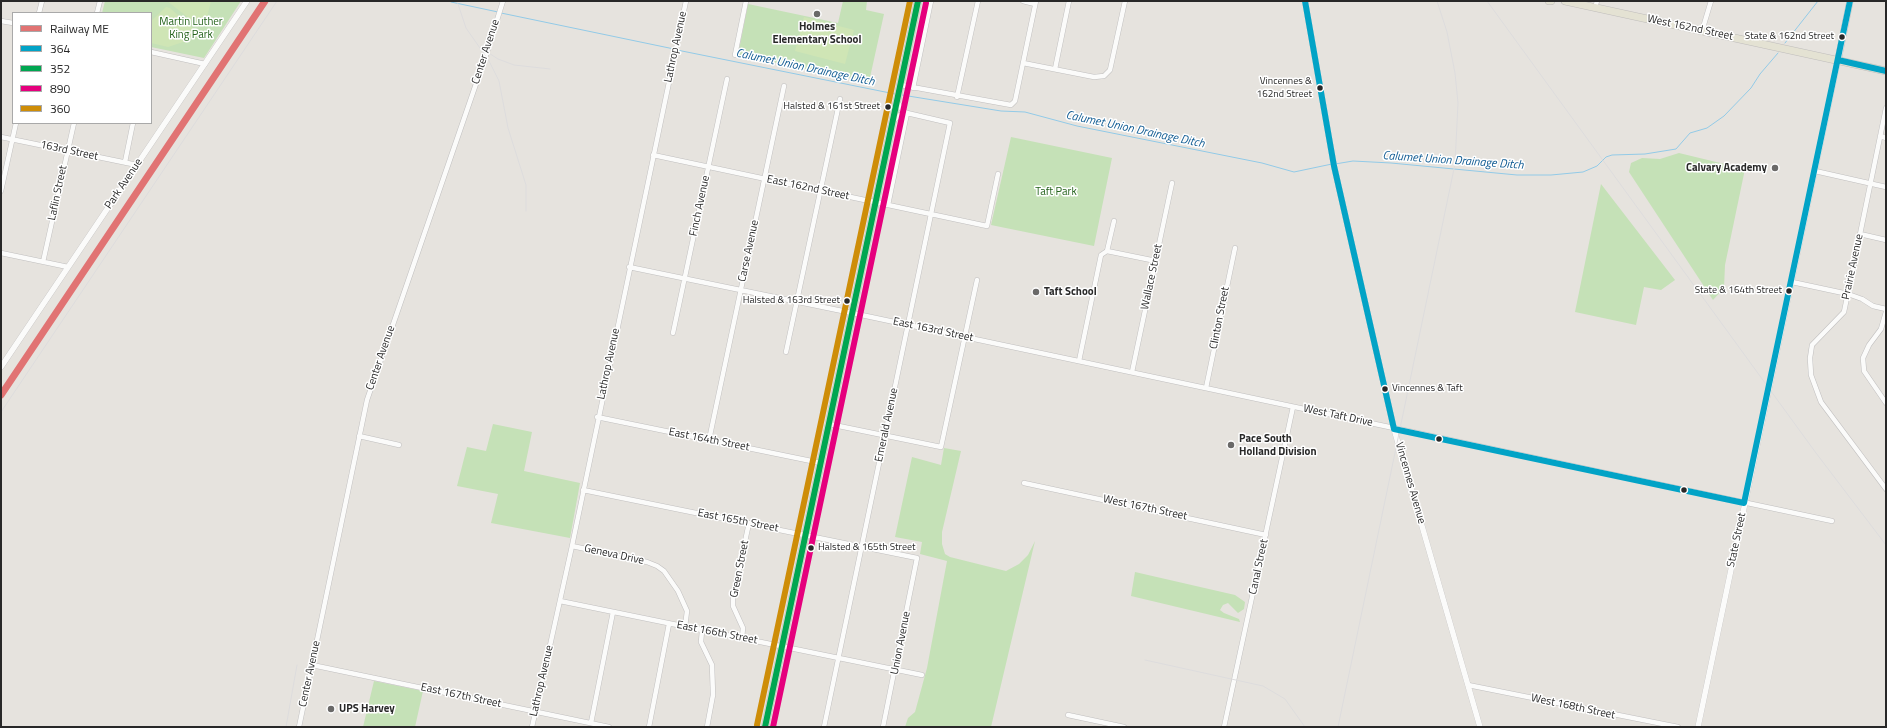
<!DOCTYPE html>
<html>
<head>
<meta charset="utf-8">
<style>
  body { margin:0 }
  #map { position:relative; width:1887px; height:728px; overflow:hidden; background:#e6e3de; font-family:"Titillium Web",sans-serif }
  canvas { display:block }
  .frame { position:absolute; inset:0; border:2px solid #282828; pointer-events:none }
  .legend { position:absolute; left:12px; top:12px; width:140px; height:112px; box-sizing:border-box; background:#fff; border:1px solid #a9a9a9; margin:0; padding:5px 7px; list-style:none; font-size:12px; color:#282828 }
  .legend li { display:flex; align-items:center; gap:8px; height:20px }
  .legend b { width:20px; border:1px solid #a9a9a9 }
</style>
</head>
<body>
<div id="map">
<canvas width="1887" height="728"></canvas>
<div class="frame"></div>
<ul class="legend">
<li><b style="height:5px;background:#e17373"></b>Railway ME</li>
<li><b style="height:5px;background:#02a3c6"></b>364</li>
<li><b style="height:5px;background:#00a651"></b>352</li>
<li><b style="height:5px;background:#e5007d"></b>890</li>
<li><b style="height:5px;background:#ce8d08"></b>360</li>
</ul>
</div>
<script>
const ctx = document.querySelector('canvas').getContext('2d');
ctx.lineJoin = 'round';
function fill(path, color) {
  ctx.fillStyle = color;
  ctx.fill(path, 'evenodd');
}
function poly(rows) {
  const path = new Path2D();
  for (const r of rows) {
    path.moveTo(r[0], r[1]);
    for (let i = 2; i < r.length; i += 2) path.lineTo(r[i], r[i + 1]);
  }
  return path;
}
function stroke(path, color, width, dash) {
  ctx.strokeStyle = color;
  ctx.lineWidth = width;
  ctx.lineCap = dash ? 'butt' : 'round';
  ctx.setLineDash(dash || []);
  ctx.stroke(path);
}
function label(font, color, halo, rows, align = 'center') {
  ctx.font = font + ' "Titillium Web",sans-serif';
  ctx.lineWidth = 3;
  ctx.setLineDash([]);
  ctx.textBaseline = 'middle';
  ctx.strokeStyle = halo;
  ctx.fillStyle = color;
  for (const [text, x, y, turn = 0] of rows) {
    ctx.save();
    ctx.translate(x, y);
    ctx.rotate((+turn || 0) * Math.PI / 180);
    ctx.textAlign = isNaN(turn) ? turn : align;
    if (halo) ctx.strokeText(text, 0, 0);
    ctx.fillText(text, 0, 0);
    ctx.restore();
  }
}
const green = poly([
  [105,1,241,1,204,58,151,47,151,13,102,13],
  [843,1,867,1,866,10,884,14,869,82,738,55,748,4,838,23],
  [1011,137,1112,158,1094,246,991,225],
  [1679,153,1745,169,1725,265,1724,288,1713,300,1629,172,1631,163,1642,158,1660,159],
  [1601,184,1675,280,1661,290,1644,287,1636,325,1575,312],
  [493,424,532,432,524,471,580,483,570,538,491,523,498,494,457,486,467,447,486,451],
  [944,448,961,451,942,532,942,544,945,554,950,557,1006,571,1019,564,1028,555,1035,541,991,727,905,727,908,718,915,712,927,668,947,561,920,554,922,542,895,537,912,457,941,465],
  [1135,572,1235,595,1245,602,1244,609,1238,613,1228,603,1223,605,1220,610,1224,613,1239,619,1240,622,1131,596],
  [374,681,423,691,415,727,363,727]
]);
const pitch = poly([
  [167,1,211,1,207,17,199,26],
  [166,7,170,8,197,32,186,41,168,47,151,43,151,21],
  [804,17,854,30,845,64,795,51]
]);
const stream = poly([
  [451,2,498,12],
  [501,13,674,49],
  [1785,43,1818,1],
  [677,50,895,94],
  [902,95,1001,111,1025,112,1077,126,1262,163,1294,172,1332,164],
  [1335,164,1353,161,1391,163,1517,175,1551,175,1583,172,1597,166,1606,157,1612,155,1645,154,1676,149,1690,133,1707,128,1724,116,1751,88,1760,74,1778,53]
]);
const minor = poly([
  [1023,1,1035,4],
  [1595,8,1597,1],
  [39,13,42,1],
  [97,13,100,1],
  [1,21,13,23],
  [1702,31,1711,1],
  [151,52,205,64],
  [735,55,746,1],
  [1023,63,1094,77,1104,76,1110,70,1125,1],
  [1055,69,1069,1],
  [901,85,1011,105,1015,101,1036,1],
  [913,88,931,1],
  [957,97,978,1],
  [897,101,902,110,907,113],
  [1886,108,1844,312,1812,345,1810,358,1811,375,1821,402,1886,489],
  [1880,136,1886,138],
  [1,137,137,165],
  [653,155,987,226,998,174],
  [125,162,133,123],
  [1815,171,1886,187],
  [1,191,16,123],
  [888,205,907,113],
  [1860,234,1886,240],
  [1107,251,1114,221],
  [1,253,68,267],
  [43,262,74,123],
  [629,267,852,313,1832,521],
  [1792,282,1848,294,1862,299,1873,306,1886,309],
  [1886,312,1881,329,1869,345,1863,358,1864,371,1886,403],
  [673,333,727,79],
  [786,352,840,99],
  [1079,361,1101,255,1107,251,1156,261],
  [1132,372,1172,183],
  [1206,388,1235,248],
  [597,417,821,463],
  [829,424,941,447,977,280],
  [359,436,399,445],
  [709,440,784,86],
  [1024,483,1266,535],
  [583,490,917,558,883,727],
  [572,546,647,562,657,566,664,571,678,591,687,611,685,627],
  [560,601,922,675],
  [702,631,701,642,712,665,713,695,707,727],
  [742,638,743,628,733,606,733,597,749,523],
  [312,665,609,727],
  [1468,685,1678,727],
  [1068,715,1124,727],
  [591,723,613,612],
  [299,727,367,400,487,52,503,1],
  [532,727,572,546,686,1],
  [649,727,669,624],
  [824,727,950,123,907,113,900,115,893,121],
  [1224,727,1293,407]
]);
const tertiary = poly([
  [1305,1,1334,166,1394,429,1480,727],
  [1,367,247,1],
  [1698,727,1838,60]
]);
const secondary = poly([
  [1838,60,1850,1]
]);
const primary = poly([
  [1549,1,1551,1],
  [1565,1,1886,71],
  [765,727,918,1]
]);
const rail = poly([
  [457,1,466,28,489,61,499,81,508,128,526,185,526,211],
  [1487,1,1816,453,1886,545],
  [484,50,498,59,514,65,550,69],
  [1,412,277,1],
  [1145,660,1263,686,1285,699,1305,727],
  [286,727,297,665],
  [1338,727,1455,164,1458,103,1455,73,1447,32,1437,1]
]);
const bus1 = poly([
  [1305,1,1334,166,1394,429],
  [1838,60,1886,71],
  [1394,429,1744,503],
  [1744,503,1850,1]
]);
const bus2 = poly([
  [765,727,918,1]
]);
const bus3 = poly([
  [773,727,926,3]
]);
const bus4 = poly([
  [757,725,910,1]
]);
const rail1 = poly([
  [1,395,265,1]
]);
const markers = [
  [817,14,4,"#6a6968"],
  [1842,37,3.5,"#282828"],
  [1320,88,3.5,"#282828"],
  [888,107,3.5,"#282828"],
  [1775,168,4,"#6a6968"],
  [1789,291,3.5,"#282828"],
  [1036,292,4,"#6a6968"],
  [847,301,3.5,"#282828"],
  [1385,389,3.5,"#282828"],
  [1439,439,3.5,"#282828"],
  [1231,445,4,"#6a6968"],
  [1684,490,3.5,"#282828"],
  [811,548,3.5,"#282828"],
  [331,709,4,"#6a6968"]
];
const busNames = [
  ["State & 162nd Street",1834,37],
  ["Vincennes &",1312,82],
  ["162nd Street",1312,95],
  ["Halsted & 161st Street",880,107],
  ["State & 164th Street",1782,291],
  ["Halsted & 163rd Street",840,301],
  ["Vincennes & Taft",1392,389,"left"],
  ["Halsted & 165th Street",818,548,"left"]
];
const parkNames = [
  ["Martin Luther",191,22],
  ["King Park",191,35],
  ["Taft Park",1056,192]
];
const poiNames = [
  ["Holmes",817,27,"center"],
  ["Elementary School",817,40,"center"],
  ["Calvary Academy",1767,168,"right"],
  ["Taft School",1044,292],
  ["Pace South",1239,439],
  ["Holland Division",1239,452],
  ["UPS Harvey",339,709]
];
const streetNames = [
  ["West 162nd Street",1690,28,12],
  ["Lathrop Avenue",676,47,-78],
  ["Center Avenue",486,52,-72],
  ["163rd Street",69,151,12],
  ["Park Avenue",124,184,-56],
  ["East 162nd Street",808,188,12],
  ["Laflin Street",58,193,-78],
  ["Finch Avenue",700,206,-78],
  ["Carse Avenue",749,251,-78],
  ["Prairie Avenue",1853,267,-78],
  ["Wallace Street",1152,277,-78],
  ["Clinton Street",1220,318,-79],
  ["East 163rd Street",933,330,12],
  ["Center Avenue",381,358,-71],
  ["Lathrop Avenue",609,364,-78],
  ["West Taft Drive",1338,416,12],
  ["Emerald Avenue",887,425,-78],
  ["East 164th Street",709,440,11],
  ["Vincennes Avenue",1410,483,74],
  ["West 167th Street",1145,508,12],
  ["East 165th Street",738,521,11],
  ["State Street",1737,540,-78],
  ["Geneva Drive",614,555,12],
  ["Canal Street",1259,567,-78],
  ["Green Street",740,569,-79],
  ["East 166th Street",717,633,11],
  ["Union Avenue",901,643,-79],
  ["Center Avenue",310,674,-78],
  ["Lathrop Avenue",542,681,-77],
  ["East 167th Street",461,696,12],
  ["West 168th Street",1573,707,12]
];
const waterNames = [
  ["Calumet Union Drainage Ditch",805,68,12],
  ["Calumet Union Drainage Ditch",1135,130,12],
  ["Calumet Union Drainage Ditch",1453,161,4]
];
fill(green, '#c5e1b7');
fill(pitch, '#cfe5b5');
stroke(stream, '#92cae7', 1);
stroke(minor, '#c0bfbf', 5.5);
stroke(tertiary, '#c0bfbf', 6);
stroke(secondary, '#c0bfbf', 7);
stroke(primary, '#bfbdbc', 8);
stroke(minor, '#fbfbfa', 4.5);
stroke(tertiary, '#fbfbfa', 5.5);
stroke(secondary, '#fbfbfa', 6);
stroke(primary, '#e4e2d3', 7);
stroke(rail, '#dddcdd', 1);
stroke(bus1, '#02a3c6', 6);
stroke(bus2, '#00a651', 6);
stroke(bus3, '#e5007d', 6);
stroke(bus4, '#ce8d08', 6);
stroke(rail1, '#e17373', 7);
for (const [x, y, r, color] of markers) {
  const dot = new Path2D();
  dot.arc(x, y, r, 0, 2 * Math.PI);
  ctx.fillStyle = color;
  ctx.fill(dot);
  stroke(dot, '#fff', 1.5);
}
label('10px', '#282828', '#fff', busNames, 'right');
label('11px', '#24621b', '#fff', parkNames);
label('bold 11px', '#282828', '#fff', poiNames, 'left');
label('11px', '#282828', '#fff', streetNames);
label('italic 12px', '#115c93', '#fff', waterNames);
</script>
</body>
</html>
